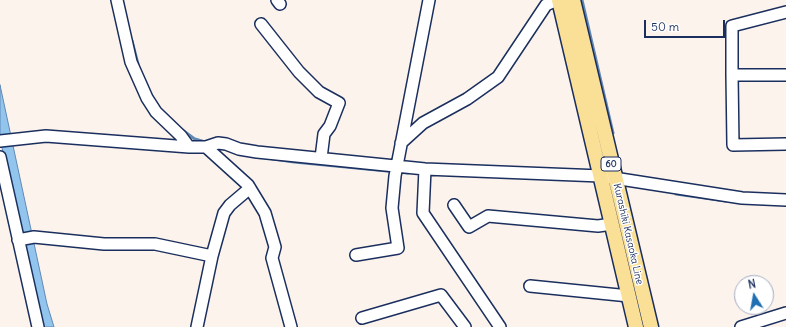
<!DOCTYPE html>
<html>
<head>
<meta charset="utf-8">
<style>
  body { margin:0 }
  #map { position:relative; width:786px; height:327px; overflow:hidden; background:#fcf3ed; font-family:Delius,sans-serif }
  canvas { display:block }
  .north { position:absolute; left:734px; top:275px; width:40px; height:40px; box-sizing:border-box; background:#fff; border:1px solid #a4acbf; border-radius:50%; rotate:349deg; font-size:11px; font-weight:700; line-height:16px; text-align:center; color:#1b2f5e }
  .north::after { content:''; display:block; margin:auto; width:14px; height:18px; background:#1f6fb2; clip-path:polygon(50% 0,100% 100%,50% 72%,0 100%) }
  .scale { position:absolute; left:644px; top:20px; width:81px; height:18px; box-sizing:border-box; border:2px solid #1b2f5e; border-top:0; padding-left:5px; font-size:12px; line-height:14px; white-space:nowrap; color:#1b2f5e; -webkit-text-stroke:3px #fff; paint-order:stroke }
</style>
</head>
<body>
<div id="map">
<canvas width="786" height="327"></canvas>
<div class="north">N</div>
<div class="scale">50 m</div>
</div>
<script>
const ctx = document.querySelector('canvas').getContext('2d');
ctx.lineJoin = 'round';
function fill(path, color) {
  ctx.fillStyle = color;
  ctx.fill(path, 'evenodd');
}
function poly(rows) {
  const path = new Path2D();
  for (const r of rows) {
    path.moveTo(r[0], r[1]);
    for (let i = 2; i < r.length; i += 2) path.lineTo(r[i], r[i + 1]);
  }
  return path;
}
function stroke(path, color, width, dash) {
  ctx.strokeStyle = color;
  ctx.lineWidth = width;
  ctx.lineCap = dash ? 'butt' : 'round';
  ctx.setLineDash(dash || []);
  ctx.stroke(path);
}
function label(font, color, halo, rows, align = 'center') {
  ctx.font = font + ' Delius,sans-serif';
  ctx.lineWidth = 3;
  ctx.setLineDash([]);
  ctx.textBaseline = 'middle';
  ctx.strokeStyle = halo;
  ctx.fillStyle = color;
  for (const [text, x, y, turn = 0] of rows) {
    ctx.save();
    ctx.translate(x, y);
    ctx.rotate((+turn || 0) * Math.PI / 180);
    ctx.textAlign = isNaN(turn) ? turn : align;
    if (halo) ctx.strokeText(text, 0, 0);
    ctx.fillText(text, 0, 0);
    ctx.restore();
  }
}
const water = poly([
  [0,85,47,304,54,327,43,327,0,139,0,85]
]);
const stream = poly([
  [582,0,613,133],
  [132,41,138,64],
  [181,129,196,140],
  [195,139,205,142],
  [247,155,294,162,408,173],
  [676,194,726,201]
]);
const minor = poly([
  [117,0,131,62,147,98,156,112,181,136,189,147],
  [277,0,280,4],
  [786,12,732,26,732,75,733,145,786,144],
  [261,24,299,72,319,92,339,103,330,126,324,134,321,158],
  [732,75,786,75],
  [0,141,46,136,189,147,206,147,218,143,226,144,239,149,257,152,425,169,601,176,742,198,786,200],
  [401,143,423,123,467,99,498,77,546,5,557,0],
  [206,147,248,185,265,213,275,247,272,258,291,327],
  [0,157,38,327],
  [425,169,423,213,500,327],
  [454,205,469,227,488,216,598,226,612,224],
  [18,240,34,237,104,244,155,244,212,256],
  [356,255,398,248,392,208,395,176,429,0],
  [530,286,629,296],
  [362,318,441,295,465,327],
  [197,327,212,256,224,213,230,205,250,188],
  [741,327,786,313]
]);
const major = poly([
  [559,0,636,327],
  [573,0,651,327]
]);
const shields = [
  [611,164,20]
];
const shieldNames = [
  ["60",611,164]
];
const streetNames = [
  ["Kurashiki Kasaoka Line",628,234,77]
];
fill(water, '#91c5ee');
stroke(water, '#6289b4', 1);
stroke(stream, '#6289b4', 3);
stroke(minor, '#1b2f5e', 14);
stroke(major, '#1b2f5e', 17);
stroke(minor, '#fff', 11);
stroke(major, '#fadf96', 14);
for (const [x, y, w] of shields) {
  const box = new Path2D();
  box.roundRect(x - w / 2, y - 7, w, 14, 3);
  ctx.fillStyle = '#fff';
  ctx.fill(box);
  stroke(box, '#1b2f5e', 1);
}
label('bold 9px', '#1b2f5e', null, shieldNames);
label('10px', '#1b2f5e', '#fff', streetNames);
</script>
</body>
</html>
